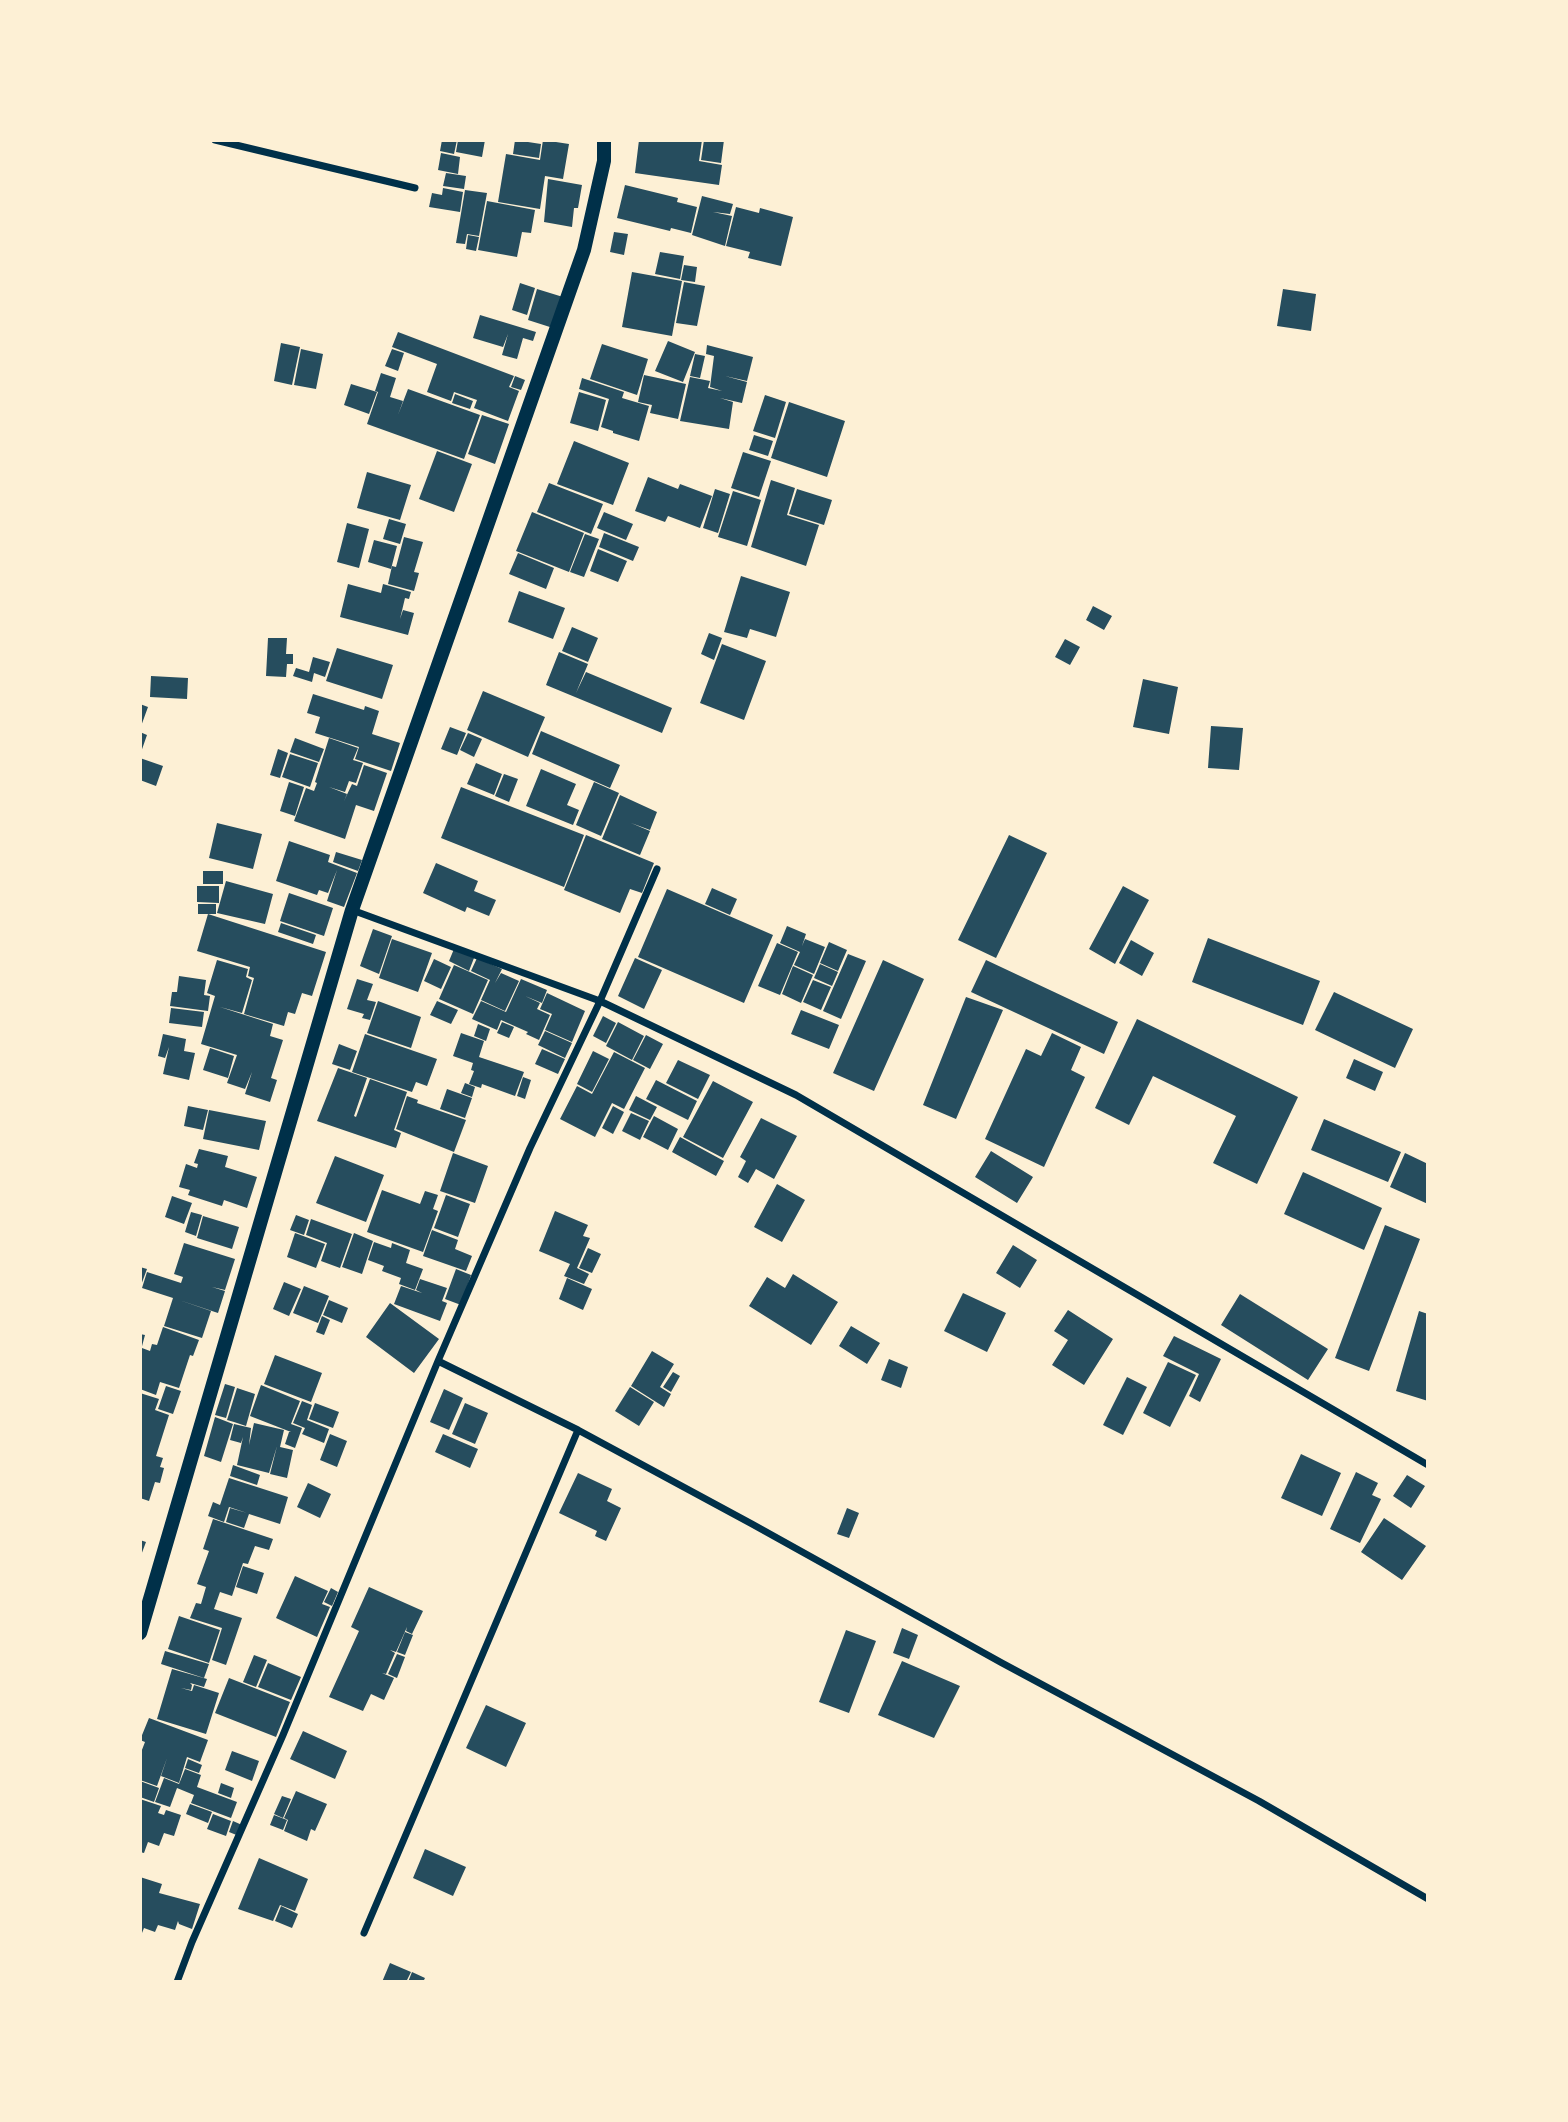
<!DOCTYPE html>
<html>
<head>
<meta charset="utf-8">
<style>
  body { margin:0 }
  #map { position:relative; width:1568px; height:2122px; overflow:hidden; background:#fdf0d5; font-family:"Archivo Narrow",sans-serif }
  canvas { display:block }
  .frame { position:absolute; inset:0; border:142px solid #fdf0d5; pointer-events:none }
</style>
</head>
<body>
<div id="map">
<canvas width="1568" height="2122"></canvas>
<div class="frame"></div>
</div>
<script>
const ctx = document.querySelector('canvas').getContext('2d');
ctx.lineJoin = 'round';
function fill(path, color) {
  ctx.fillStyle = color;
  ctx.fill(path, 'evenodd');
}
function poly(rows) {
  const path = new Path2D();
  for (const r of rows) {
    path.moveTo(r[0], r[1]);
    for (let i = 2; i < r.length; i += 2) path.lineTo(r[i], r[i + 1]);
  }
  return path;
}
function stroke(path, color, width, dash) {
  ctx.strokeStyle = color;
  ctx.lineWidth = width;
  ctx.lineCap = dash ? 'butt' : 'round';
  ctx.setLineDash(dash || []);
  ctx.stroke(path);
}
const building = poly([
  [442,140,457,140,454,154,440,151],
  [458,140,485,140,482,157,456,152],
  [515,140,541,144,539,158,513,154],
  [543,140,569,144,563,179,545,176,540,209,498,202,506,154,540,160],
  [639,140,702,140,699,161,722,165,719,185,635,173],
  [704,140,724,140,721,163,701,160],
  [441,153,460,157,458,174,438,170],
  [446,173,466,176,464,189,443,186],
  [548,179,582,185,578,208,574,208,572,227,544,222],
  [625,185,678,198,677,202,697,207,691,233,671,228,670,231,617,218],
  [443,188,463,192,460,212,429,207,432,193,442,195],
  [465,190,487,193,479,236,467,234,465,244,456,243],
  [702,196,733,204,730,214,713,212,732,216,725,246,692,235],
  [487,201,535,210,531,233,522,232,517,257,478,250],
  [736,207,759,213,760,208,793,217,781,266,748,258,750,252,726,246],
  [614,232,628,234,624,255,610,252],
  [468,235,479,237,476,251,466,249],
  [660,252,684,256,680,279,655,274],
  [684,265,697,267,695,282,681,280],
  [632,272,682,281,672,336,622,327],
  [684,282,705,286,697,326,676,323],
  [520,283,535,288,527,315,512,310],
  [537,289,563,297,553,328,528,320],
  [1283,289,1316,294,1311,331,1277,326],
  [480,315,536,332,533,341,523,338,517,359,502,355,508,334,503,347,473,338],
  [398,332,514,376,509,387,519,391,508,421,474,408,477,400,454,392,451,401,427,392,437,364,392,347],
  [668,341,695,352,683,382,655,371],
  [281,343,300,347,292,385,274,381],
  [602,344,648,359,637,395,590,379],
  [707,345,753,357,747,381,725,376,747,382,742,403,720,398,733,402,729,429,680,421,690,377,710,381,708,388,722,391,710,387,714,356,706,354],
  [301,349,323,354,316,389,294,385],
  [392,349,404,353,398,371,385,366],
  [695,354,705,356,700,378,690,376],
  [381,373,396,378,390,397,403,401,398,415,408,389,480,415,464,459,367,424,378,392,375,391],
  [644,375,686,384,678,419,650,413,652,405,638,402],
  [515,376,525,380,521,390,511,387],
  [582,378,624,392,622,398,649,406,639,441,613,433,613,431,601,427,609,399,579,389],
  [351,384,377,392,369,414,344,405],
  [579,392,606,400,598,431,570,423],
  [455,394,473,401,470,409,452,403],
  [765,395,786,402,775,438,753,431],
  [789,402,845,421,827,477,771,458],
  [482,415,509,424,495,464,468,454],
  [754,435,773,441,768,456,749,450],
  [574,441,629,463,613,505,557,484],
  [437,451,472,464,454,512,419,499],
  [743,452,771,461,759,497,731,488],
  [367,472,411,485,400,520,357,508],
  [648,477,678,489,680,484,712,496,700,528,668,516,665,522,635,511],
  [771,480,795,488,787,515,819,525,806,566,751,547],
  [549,483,603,504,591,534,537,512],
  [715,489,730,494,718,533,703,528],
  [797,489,832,500,824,525,789,514],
  [733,491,761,500,747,546,718,537],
  [532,512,584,533,569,572,516,551],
  [604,512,633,524,626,540,597,528],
  [389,519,406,524,400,544,383,539],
  [347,523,369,529,359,568,337,562],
  [604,533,639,547,633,561,599,547],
  [585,534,599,539,584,577,570,572],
  [404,537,423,542,414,572,419,573,414,591,388,584,392,566,396,567],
  [374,540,397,546,391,569,368,562],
  [598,549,627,561,618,582,590,571],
  [518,553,554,568,546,589,509,574],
  [741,576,790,592,776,637,750,629,747,638,724,632],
  [348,584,381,593,383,584,411,592,409,599,405,598,400,619,403,610,414,613,408,635,340,617],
  [519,591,565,608,553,639,508,622],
  [1093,606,1112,616,1104,630,1086,620],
  [572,627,598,638,588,662,562,651],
  [709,633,722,638,714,660,701,654],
  [268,638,287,638,286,654,293,654,293,664,287,664,286,677,266,676],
  [1065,639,1080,647,1070,665,1055,657],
  [722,644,766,661,744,720,700,703],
  [337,648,393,665,382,699,326,681],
  [559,652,588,664,576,693,586,672,672,708,662,733,546,685],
  [313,657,330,662,325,677,314,673,312,682,293,676,296,668,309,672],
  [151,676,188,678,187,699,150,697],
  [1143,679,1178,687,1169,734,1133,727],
  [483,691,545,717,528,757,467,730],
  [313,694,364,710,365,706,379,711,372,734,400,743,391,771,355,759,359,747,315,733,320,717,307,713],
  [140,704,148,707,140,729],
  [1211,726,1243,728,1239,770,1208,768],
  [450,727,466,733,457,755,441,749],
  [541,731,620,765,610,788,532,754],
  [140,732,147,735,140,755],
  [468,733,482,739,474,757,460,750],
  [295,738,324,749,319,762,290,752],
  [329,738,358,748,353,760,363,763,356,783,349,781,345,792,329,787,347,794,344,801,352,784,357,786,364,765,387,773,374,811,356,805,345,839,294,821,306,788,314,791,317,783,315,782],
  [278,749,288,753,280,778,270,775],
  [290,754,318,763,310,787,282,777],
  [140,758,163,766,156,786,140,780],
  [476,763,502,774,494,795,467,784],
  [541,769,576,784,567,805,579,810,573,825,526,806],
  [504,774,518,779,509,802,495,796],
  [289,782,304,787,295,816,280,811],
  [594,782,619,793,601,836,576,825],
  [461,787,584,835,564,887,441,838],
  [620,795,657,812,650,830,631,823,650,831,640,855,602,839],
  [217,823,262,834,253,869,209,858],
  [586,835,654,863,642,893,630,889,620,913,564,890],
  [1009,835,1047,853,996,958,958,940],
  [289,841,330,855,328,862,357,873,344,907,327,901,337,870,328,893,319,890,317,895,276,881],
  [336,852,362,860,358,871,333,862],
  [436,863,478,881,474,891,496,900,489,916,467,907,465,912,423,893],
  [203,871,223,871,223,884,203,884],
  [226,881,273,894,265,924,217,913],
  [197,886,219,886,219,903,197,902],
  [1123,886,1149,900,1115,964,1089,949],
  [712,888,737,899,730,915,705,904],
  [667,889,773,935,744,1003,638,957],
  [289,893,333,908,324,936,280,921],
  [198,904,216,904,216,914,198,914],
  [208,914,326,952,312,996,302,993,295,1014,288,1012,284,1026,244,1014,254,978,248,976,250,967,197,951],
  [281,923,316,935,313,944,278,932],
  [787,926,806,934,802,946,805,939,825,947,814,974,794,965,800,952,780,943],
  [373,929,392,936,379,974,360,966],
  [1208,938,1320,981,1303,1025,1192,982],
  [392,939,432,953,418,992,379,978],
  [1131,940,1154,953,1142,976,1119,963],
  [829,942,847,950,838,971,820,963],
  [777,943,798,952,780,995,758,986],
  [454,949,474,958,469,971,449,961],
  [848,954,866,961,841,1019,823,1011],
  [477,958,502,969,495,983,501,973,519,981,505,1011,481,1000,490,980,471,971],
  [635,958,662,970,644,1009,618,996],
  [434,959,451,967,441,989,424,981],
  [217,960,248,969,246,977,252,980,242,1013,220,1007,273,1024,270,1036,283,1040,271,1078,277,1080,270,1102,245,1094,252,1072,245,1089,227,1083,237,1055,201,1044,215,996,207,993],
  [883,960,924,979,874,1091,833,1073],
  [986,960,1118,1022,1104,1054,971,992],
  [820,964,838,972,832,986,814,978],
  [454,965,488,980,473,1014,439,999],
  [793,966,813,975,801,1003,782,994],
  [179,976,206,980,204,995,210,996,208,1011,170,1006,172,992,177,992],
  [357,979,373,984,367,1000,376,1002,370,1020,362,1018,364,1014,347,1009],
  [521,979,547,990,542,1003,525,996,540,1003,537,1009,550,1015,539,1040,526,1034,528,1032,501,1020,497,1030,472,1019,481,1001,506,1012],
  [813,980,831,987,821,1010,803,1002],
  [1334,992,1413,1029,1395,1068,1315,1030],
  [547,993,585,1011,572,1042,545,1030,552,1014,540,1009],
  [966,997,1003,1010,956,1119,923,1105],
  [378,1001,421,1017,411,1048,367,1033],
  [437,1001,458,1010,451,1024,430,1015],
  [171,1008,204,1012,202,1027,169,1023],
  [801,1010,839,1025,829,1049,791,1034],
  [603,1016,616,1023,606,1043,593,1036],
  [1137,1019,1298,1097,1257,1184,1213,1163,1236,1116,1153,1076,1129,1125,1095,1108],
  [502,1022,514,1027,509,1038,497,1033],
  [618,1022,644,1036,632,1060,606,1046],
  [478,1024,490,1029,486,1041,474,1036],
  [545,1031,572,1043,565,1058,538,1045],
  [461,1033,484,1041,479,1057,524,1072,515,1096,482,1084,481,1088,469,1084,474,1071,471,1070,473,1063,453,1056],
  [1052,1033,1081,1047,1071,1070,1085,1077,1044,1167,985,1139,1026,1049,1041,1056],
  [163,1034,186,1039,184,1051,195,1053,189,1080,163,1074,169,1047,165,1058,158,1056],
  [365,1034,437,1059,427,1086,416,1082,412,1092,352,1072],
  [646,1035,663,1044,650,1069,633,1060],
  [339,1044,357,1051,350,1070,332,1064],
  [210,1048,234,1056,228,1078,203,1070],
  [542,1049,565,1059,558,1074,535,1064],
  [593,1051,609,1059,592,1092,577,1084],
  [614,1052,645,1068,624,1109,612,1103,595,1137,560,1119,577,1086,592,1094],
  [1354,1059,1383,1072,1375,1091,1346,1078],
  [678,1060,710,1075,698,1099,666,1083],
  [338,1068,367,1078,354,1116,356,1117,370,1079,407,1092,394,1130,401,1133,396,1148,317,1121],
  [523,1077,531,1080,525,1099,517,1096],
  [656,1080,697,1101,688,1120,646,1099],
  [713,1081,753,1102,723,1158,683,1137],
  [465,1083,475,1087,472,1097,461,1093],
  [447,1089,472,1098,465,1118,440,1109],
  [407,1096,418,1100,417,1103,466,1120,454,1152,396,1129],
  [636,1096,657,1107,650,1120,629,1110],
  [188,1106,208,1110,203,1130,184,1126],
  [613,1106,624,1112,613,1134,602,1128],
  [209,1110,266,1121,259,1150,203,1139],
  [631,1113,649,1121,640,1140,622,1131],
  [654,1116,678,1129,668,1150,643,1137],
  [761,1118,797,1136,774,1179,756,1169,748,1183,738,1177,746,1161,740,1157],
  [1324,1119,1401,1152,1388,1182,1311,1150],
  [680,1137,724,1161,716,1176,672,1152],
  [199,1149,228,1156,225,1167,257,1177,247,1208,224,1200,222,1206,188,1195,190,1190,179,1187,186,1164,197,1168,198,1164,194,1163],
  [991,1151,1033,1177,1017,1203,975,1177],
  [453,1153,488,1166,475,1203,440,1191],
  [1405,1153,1428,1164,1428,1204,1390,1187],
  [335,1156,384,1175,366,1222,316,1203],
  [1303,1172,1382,1208,1364,1250,1284,1214],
  [777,1184,805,1200,782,1242,754,1227],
  [382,1190,420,1204,425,1191,438,1195,433,1209,438,1211,423,1252,367,1232],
  [446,1195,470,1204,458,1237,434,1228],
  [172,1196,192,1203,184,1224,165,1217],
  [555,1211,588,1225,583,1236,590,1238,577,1268,589,1274,584,1284,564,1276,570,1264,539,1251],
  [191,1212,202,1215,196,1236,185,1232],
  [296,1215,309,1220,304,1235,290,1230],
  [203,1216,239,1227,232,1249,197,1238],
  [311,1219,352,1234,340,1268,321,1261,327,1243,306,1235],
  [1385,1225,1420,1239,1369,1371,1335,1358],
  [432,1230,458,1240,455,1249,472,1256,466,1271,423,1256],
  [295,1233,325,1244,316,1268,287,1257],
  [354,1233,373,1241,362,1274,342,1267],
  [374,1242,391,1248,392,1243,410,1250,406,1263,423,1269,415,1290,399,1284,401,1278,382,1271,384,1266,368,1260],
  [184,1243,235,1259,225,1290,212,1287,225,1291,218,1313,179,1300,211,1311,202,1338,164,1326,173,1298,142,1288,147,1272,181,1283,183,1277,174,1274],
  [1013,1245,1037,1260,1020,1288,996,1273],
  [588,1248,601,1254,592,1273,579,1268],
  [140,1267,147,1269,140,1288],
  [456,1269,471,1275,461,1305,445,1299],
  [793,1274,838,1302,811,1345,749,1306,767,1277,785,1288],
  [567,1278,592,1289,583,1310,559,1299],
  [420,1279,447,1288,442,1301,447,1303,440,1321,394,1304,401,1286,422,1293,416,1290],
  [284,1282,301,1289,289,1316,273,1309],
  [304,1286,329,1296,318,1323,293,1313],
  [963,1293,1006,1313,987,1352,944,1331],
  [1240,1294,1328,1349,1308,1380,1221,1325],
  [329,1300,348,1308,342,1323,323,1315],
  [390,1303,439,1339,414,1373,366,1337],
  [1068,1310,1113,1339,1084,1385,1052,1365,1068,1340,1054,1331],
  [1419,1311,1428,1314,1428,1401,1396,1391],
  [322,1316,330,1320,324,1335,316,1332],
  [851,1326,880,1343,867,1364,839,1346],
  [163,1327,199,1340,193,1356,190,1355,179,1388,160,1382,156,1395,140,1389,140,1353,142,1348,150,1351,152,1344,157,1345],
  [140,1334,145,1335,141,1350,140,1350],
  [1174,1336,1221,1359,1200,1402,1189,1396,1199,1374,1163,1356],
  [652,1351,674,1364,660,1387,671,1394,664,1407,631,1386],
  [275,1355,322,1373,311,1402,264,1384],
  [889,1359,908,1367,901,1388,881,1380],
  [1168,1362,1196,1375,1170,1427,1143,1413],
  [673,1372,680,1376,671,1392,663,1387],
  [1127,1377,1147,1387,1123,1435,1103,1425],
  [225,1384,235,1387,226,1418,215,1415],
  [261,1385,300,1401,291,1424,302,1428,295,1448,285,1444,289,1432,291,1432,250,1416],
  [166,1386,181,1391,173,1414,158,1409],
  [630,1387,654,1402,639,1426,615,1411],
  [237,1388,255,1394,246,1426,234,1422,235,1419,234,1422,227,1420],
  [444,1389,463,1398,449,1430,430,1422],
  [140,1393,159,1399,155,1410,169,1415,156,1456,163,1458,160,1467,164,1468,160,1483,155,1482,149,1501,140,1498],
  [302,1401,312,1405,307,1420,329,1429,324,1443,302,1434,305,1428,293,1423],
  [315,1403,339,1412,333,1428,309,1419],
  [465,1403,488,1413,475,1444,452,1434],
  [215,1417,233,1424,221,1462,204,1456],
  [254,1423,284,1430,280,1447,293,1450,287,1478,270,1474,277,1446,269,1473,237,1465,243,1437,241,1443,230,1440,234,1424,251,1428,249,1445],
  [330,1434,347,1441,337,1467,320,1460],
  [443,1434,478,1449,470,1468,435,1452],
  [1301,1454,1341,1473,1322,1516,1281,1498],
  [233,1465,260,1475,257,1485,230,1476],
  [1356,1472,1378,1483,1372,1495,1381,1499,1360,1543,1330,1529],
  [578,1473,612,1489,607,1501,621,1508,606,1541,595,1536,597,1531,559,1513],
  [1407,1475,1425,1486,1411,1508,1393,1496],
  [229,1478,288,1497,280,1524,249,1514,244,1528,226,1522,230,1508,247,1513,229,1507,224,1522,208,1516,213,1502,220,1505],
  [308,1483,331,1494,320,1518,297,1507],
  [847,1508,859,1513,849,1538,837,1534],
  [1384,1518,1426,1546,1402,1580,1361,1552],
  [213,1519,273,1539,269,1550,255,1546,248,1564,243,1563,232,1596,220,1592,214,1609,242,1618,226,1665,212,1660,222,1628,190,1618,196,1603,201,1604,206,1587,197,1584,209,1551,203,1549],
  [140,1540,146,1542,140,1558],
  [243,1566,264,1573,257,1594,236,1587],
  [295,1576,328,1591,322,1604,330,1607,317,1637,276,1618],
  [369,1587,423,1611,412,1634,406,1631,407,1627,396,1652,390,1650,395,1653,386,1674,382,1673,394,1678,384,1700,371,1694,363,1711,329,1697,359,1631,351,1627],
  [331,1588,338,1592,332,1606,324,1602],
  [179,1616,220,1630,209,1663,168,1649],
  [902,1628,918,1635,909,1659,893,1653],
  [846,1630,876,1641,849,1713,819,1702],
  [405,1632,413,1635,405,1655,397,1652],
  [165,1651,209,1664,204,1678,161,1664],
  [397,1654,405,1657,397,1678,388,1674],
  [254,1655,267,1660,256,1687,243,1682],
  [902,1661,960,1686,934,1738,878,1715],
  [268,1663,301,1677,291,1700,258,1687],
  [172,1669,207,1679,204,1687,190,1683,192,1685,191,1690,181,1688,192,1691,194,1685,219,1693,206,1734,157,1719],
  [229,1678,290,1702,276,1737,215,1713],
  [486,1705,526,1723,506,1767,466,1748],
  [149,1718,208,1740,200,1762,187,1757,179,1783,161,1776,167,1758,157,1786,140,1780,140,1755,145,1742,140,1740],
  [303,1731,347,1751,335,1779,290,1759],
  [232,1751,259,1761,252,1781,225,1770],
  [188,1759,202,1765,199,1773,185,1768],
  [185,1769,201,1775,197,1787,237,1802,231,1818,191,1803,194,1795,177,1788,170,1807,155,1802,164,1778,179,1784],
  [140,1781,159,1788,154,1802,140,1797],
  [221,1783,234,1788,231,1798,218,1793],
  [296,1791,327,1804,315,1831,311,1829,307,1841,284,1831,288,1820,284,1818],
  [282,1796,291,1799,283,1818,274,1814],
  [140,1799,161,1806,158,1813,164,1815,166,1810,181,1815,174,1836,164,1833,159,1846,148,1842,144,1853,140,1852],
  [190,1804,212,1812,208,1823,186,1814],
  [213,1814,231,1821,226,1836,207,1829],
  [274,1815,287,1820,283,1830,270,1825],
  [233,1821,242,1825,239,1836,229,1832],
  [425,1849,466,1867,453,1896,413,1878],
  [259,1858,308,1879,295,1911,280,1905,273,1921,238,1909],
  [140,1877,162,1884,159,1893,200,1904,192,1929,179,1924,178,1921,175,1930,158,1925,155,1932,144,1928,142,1933,140,1932],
  [281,1906,298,1914,292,1928,275,1921],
  [390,1963,411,1972,406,1982,382,1982],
  [412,1972,425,1978,423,1982,408,1982]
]);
const minor = poly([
  [215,140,415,188],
  [352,910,600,1001,796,1095,1428,1465],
  [438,1361,578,1430,752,1524,1002,1663,1259,1801,1428,1899],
  [364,1933,578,1430],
  [177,1982,192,1942,283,1735,438,1361,530,1148,600,1001,657,869]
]);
const secondary = poly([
  [140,1633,352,910,584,250,604,161,604,140]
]);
fill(building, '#264d5e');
stroke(minor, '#003049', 7);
stroke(secondary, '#003049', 14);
</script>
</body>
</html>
